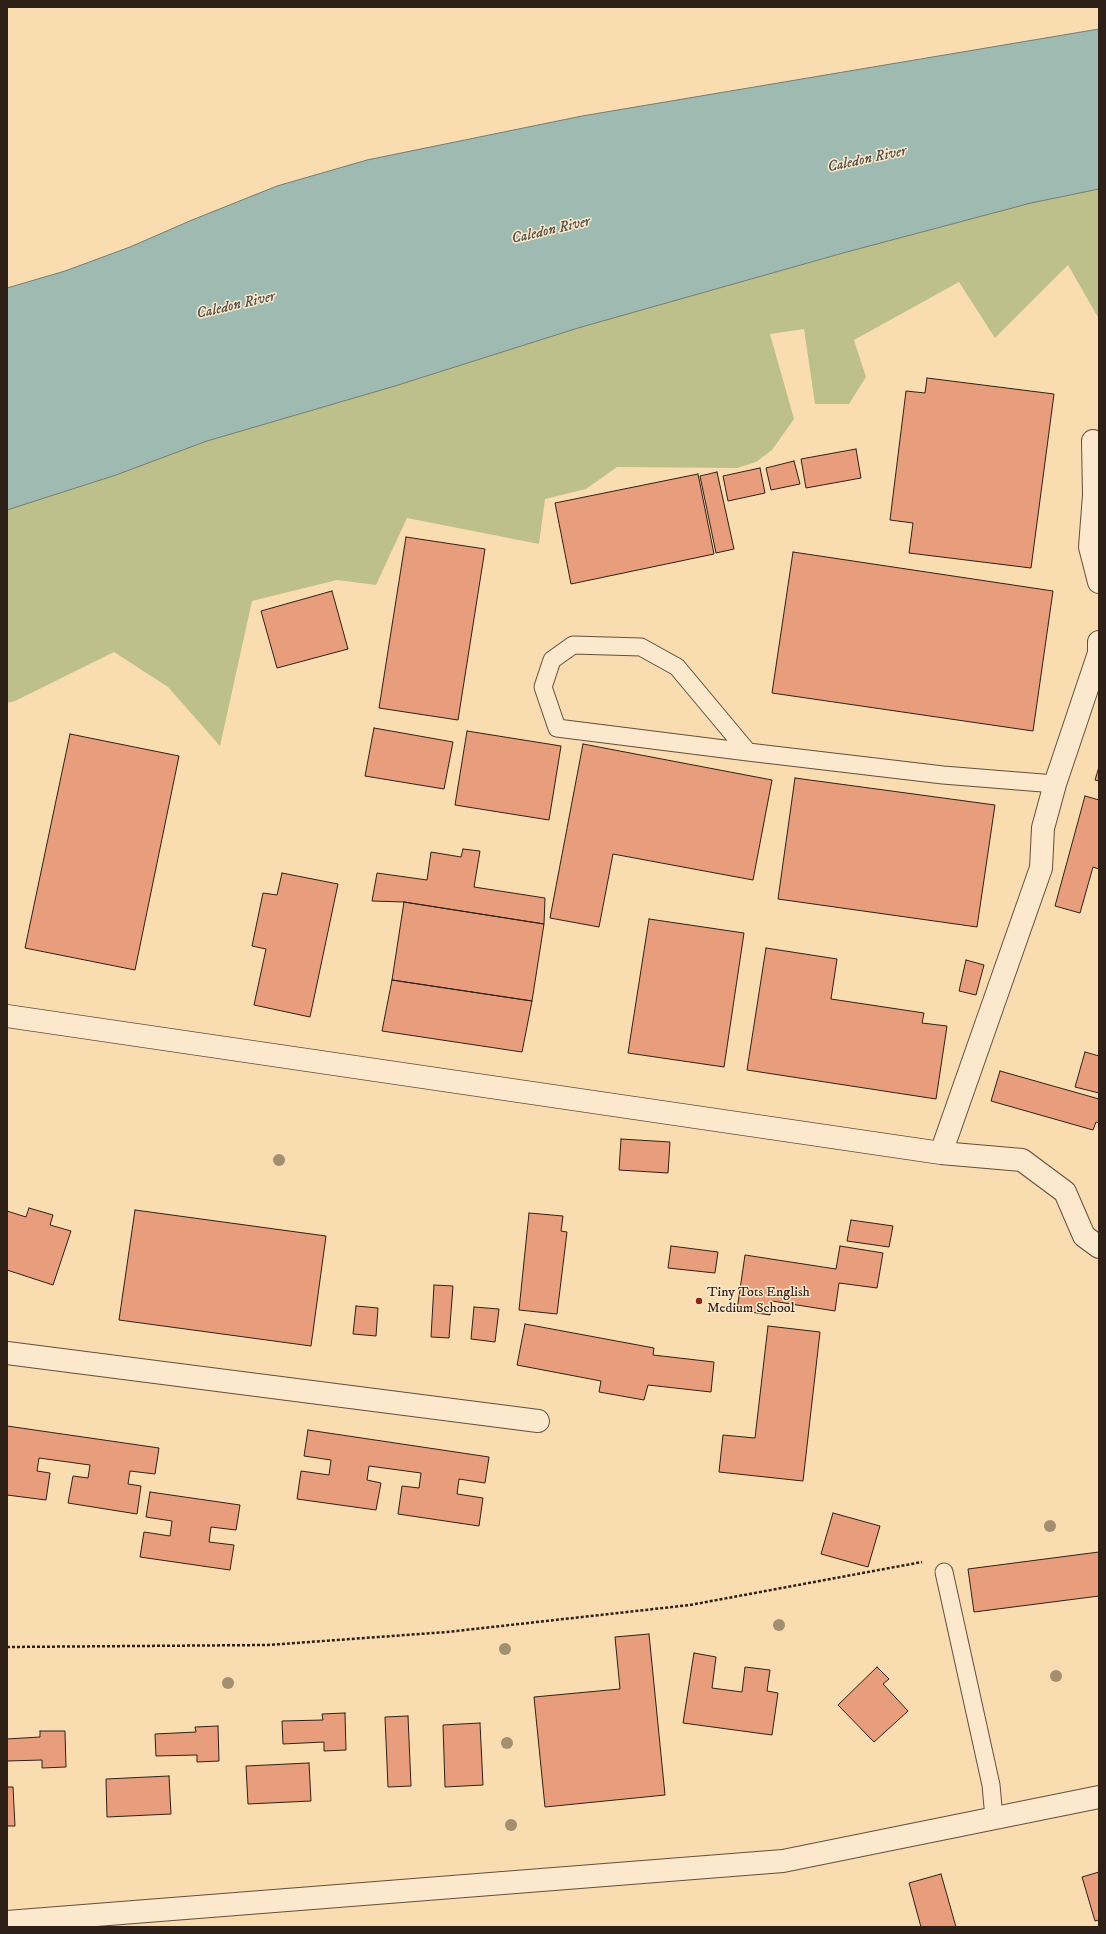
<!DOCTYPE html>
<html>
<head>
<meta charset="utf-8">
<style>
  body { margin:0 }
  #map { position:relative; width:1106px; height:1934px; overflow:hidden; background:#fadcb1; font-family:"IM FELL DW Pica",serif }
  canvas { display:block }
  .frame { position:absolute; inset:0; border:8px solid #2f2017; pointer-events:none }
</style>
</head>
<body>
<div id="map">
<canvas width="1106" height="1934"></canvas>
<div class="frame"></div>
</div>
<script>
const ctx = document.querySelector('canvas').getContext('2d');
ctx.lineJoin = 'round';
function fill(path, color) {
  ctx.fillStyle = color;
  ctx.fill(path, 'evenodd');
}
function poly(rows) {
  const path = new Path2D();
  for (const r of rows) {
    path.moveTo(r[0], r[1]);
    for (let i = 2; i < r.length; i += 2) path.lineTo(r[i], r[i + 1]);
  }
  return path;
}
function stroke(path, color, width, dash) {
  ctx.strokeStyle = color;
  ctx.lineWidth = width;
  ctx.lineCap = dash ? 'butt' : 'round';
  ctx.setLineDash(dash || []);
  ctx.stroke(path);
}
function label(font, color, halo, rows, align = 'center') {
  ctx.font = font + ' "IM FELL DW Pica",serif';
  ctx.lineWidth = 3;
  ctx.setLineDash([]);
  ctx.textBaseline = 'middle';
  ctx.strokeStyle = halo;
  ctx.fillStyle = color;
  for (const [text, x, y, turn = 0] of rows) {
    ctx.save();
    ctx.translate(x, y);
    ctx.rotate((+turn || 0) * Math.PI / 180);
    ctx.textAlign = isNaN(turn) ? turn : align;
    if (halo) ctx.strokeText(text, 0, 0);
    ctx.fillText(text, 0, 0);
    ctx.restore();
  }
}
const green = poly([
  [1099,189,1099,319,1068,265,995,338,959,282,854,340,866,377,849,404,815,404,804,329,770,334,794,419,772,450,756,462,737,468,617,467,586,489,545,499,539,544,407,518,376,585,337,580,252,601,220,746,168,687,114,652,15,701,7,703,7,510,116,475,207,441,395,386,578,328,843,253,1031,203]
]);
const water = poly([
  [1099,29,1099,189,1031,203,843,253,578,328,395,386,207,441,116,475,7,510,7,288,65,271,130,247,192,220,277,186,367,160,582,116,1099,29]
]);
const building = poly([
  [927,378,1054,394,1031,568,909,553,913,523,890,520,906,391,925,393,927,378],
  [856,449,861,478,806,488,801,459,856,449],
  [794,461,800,484,771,490,766,468,794,461],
  [760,468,765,493,728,501,723,476,760,468],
  [717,472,734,549,716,553,700,476,717,472],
  [698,474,714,554,571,584,555,503,698,474],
  [406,537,485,549,458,720,379,708,406,537],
  [793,552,1053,591,1033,731,772,693,793,552],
  [332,591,348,649,277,668,261,611,332,591],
  [374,728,453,742,444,789,365,776,374,728],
  [467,731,561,746,549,820,455,805,467,731],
  [70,734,179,756,135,970,25,948,70,734],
  [583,744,772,780,753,880,613,854,599,927,550,918,583,744],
  [1099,767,1099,781,1095,780,1099,767],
  [795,778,995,805,977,927,778,899,795,778],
  [1085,796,1099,800,1099,869,1093,867,1080,913,1055,906,1085,796],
  [463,849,480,851,474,887,545,898,544,924,404,902,372,901,377,873,427,880,431,852,461,857,463,849],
  [282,873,338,884,310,1017,254,1005,266,949,252,946,263,893,277,895,282,873],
  [404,902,544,924,532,1001,392,980,404,902],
  [649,919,744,933,724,1067,628,1053,649,919],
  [766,948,837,959,831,999,924,1013,922,1023,947,1026,936,1099,747,1070,766,948],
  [966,960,984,965,976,995,959,991,966,960],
  [392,980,532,1001,522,1052,382,1031,392,980],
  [1085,1052,1099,1056,1099,1093,1075,1087,1085,1052],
  [1000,1071,1099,1099,1099,1123,1096,1122,1093,1130,991,1101,1000,1071],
  [621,1139,670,1142,668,1173,619,1170,621,1139],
  [29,1208,53,1215,50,1225,71,1231,53,1285,7,1270,7,1211,26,1217,29,1208],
  [135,1210,326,1236,311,1346,119,1320,135,1210],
  [529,1213,563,1216,561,1231,567,1232,557,1314,519,1310,529,1213],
  [851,1220,893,1226,889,1247,847,1241,851,1220],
  [671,1246,718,1252,715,1273,668,1268,671,1246],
  [840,1246,883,1253,877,1288,839,1283,835,1311,772,1301,770,1315,737,1310,745,1255,836,1269,840,1246],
  [434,1285,453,1286,449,1338,431,1337,434,1285],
  [356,1306,378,1308,376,1336,353,1334,356,1306],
  [474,1307,499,1309,495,1342,471,1339,474,1307],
  [525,1324,654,1348,653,1355,714,1362,711,1392,648,1385,644,1400,599,1392,601,1381,517,1365,525,1324],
  [768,1326,820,1332,803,1481,719,1472,723,1435,755,1438,768,1326],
  [7,1426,159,1448,155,1474,130,1471,128,1484,141,1486,137,1514,68,1503,73,1476,88,1478,90,1465,39,1458,37,1471,50,1473,46,1500,7,1495,7,1426],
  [308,1430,489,1457,485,1483,459,1479,457,1494,483,1498,479,1526,398,1514,402,1486,419,1488,421,1473,369,1466,367,1480,381,1483,376,1510,297,1499,301,1471,329,1475,331,1460,304,1456,308,1430],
  [150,1492,240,1505,236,1530,211,1527,209,1542,234,1545,230,1570,140,1557,144,1532,170,1536,172,1521,146,1517,150,1492],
  [833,1513,880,1526,868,1567,821,1554,833,1513],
  [1099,1552,1099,1596,974,1612,968,1569,1099,1552],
  [649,1634,665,1795,545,1807,534,1697,620,1689,615,1637,649,1634],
  [694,1653,716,1657,712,1688,742,1692,745,1667,770,1670,767,1691,778,1693,772,1735,683,1723,694,1653],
  [877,1667,889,1679,883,1684,908,1711,874,1742,838,1705,877,1667],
  [345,1713,346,1750,324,1751,324,1742,283,1744,282,1721,323,1720,322,1714,345,1713],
  [408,1716,411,1786,388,1787,385,1717,408,1716],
  [480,1723,483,1785,445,1787,443,1725,480,1723],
  [218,1726,219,1761,197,1762,197,1755,156,1756,155,1734,196,1732,195,1727,218,1726],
  [40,1731,65,1731,66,1767,42,1768,42,1760,7,1761,7,1739,40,1737,40,1731],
  [309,1763,311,1801,248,1804,246,1766,309,1763],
  [169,1776,171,1814,107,1817,106,1779,169,1776],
  [7,1787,13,1787,15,1826,7,1826,7,1787],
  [1099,1872,1099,1920,1095,1921,1082,1877,1099,1872],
  [941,1874,956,1927,921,1927,909,1883,941,1874]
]);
const path = poly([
  [7,1647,268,1645,447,1632,690,1605,922,1562]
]);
const service = poly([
  [748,752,557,728,543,687,552,660,573,645,641,647,677,667,748,752,943,775,1055,784],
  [944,1572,991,1785,994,1818]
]);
const minor = poly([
  [1093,441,1094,495,1090,547,1099,582],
  [7,1016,941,1153,1022,1160,1065,1192,1084,1236,1099,1247],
  [941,1153,1041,868,1043,828,1055,784,1099,653,1099,642],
  [7,1353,538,1421],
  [7,1922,783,1861,1099,1797]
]);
const trees = [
  [279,1160],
  [1050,1526],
  [779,1625],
  [505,1649],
  [1056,1676],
  [228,1683],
  [507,1743],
  [511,1825]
];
const markers = [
  [699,1301,4,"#8f2418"]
];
const poiNames = [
  ["Tiny Tots English",707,1293],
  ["Medium School",707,1309]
];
const waterNames = [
  ["Caledon River",867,160,-12],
  ["Caledon River",551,231,-13],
  ["Caledon River",236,306,-13]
];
fill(green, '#bec08c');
fill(water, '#9fbab0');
stroke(water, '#727c73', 1);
fill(building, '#e89d7c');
stroke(building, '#2f2017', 1);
stroke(service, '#624f3e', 19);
stroke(minor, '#624f3e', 24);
stroke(path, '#2f2017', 2.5, [3, 2]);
stroke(service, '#fce8cc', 17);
stroke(minor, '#fce8cc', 22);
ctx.fillStyle = '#a28f70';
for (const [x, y] of trees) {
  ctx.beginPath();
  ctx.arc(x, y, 6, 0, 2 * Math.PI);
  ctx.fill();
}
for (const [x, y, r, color] of markers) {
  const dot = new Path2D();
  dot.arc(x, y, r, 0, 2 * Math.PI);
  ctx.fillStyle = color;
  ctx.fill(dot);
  stroke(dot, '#fce8cc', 1.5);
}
label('14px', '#2f2017', '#fce8cc', poiNames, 'left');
label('italic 15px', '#514e45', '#fce8cc', waterNames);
</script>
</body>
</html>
